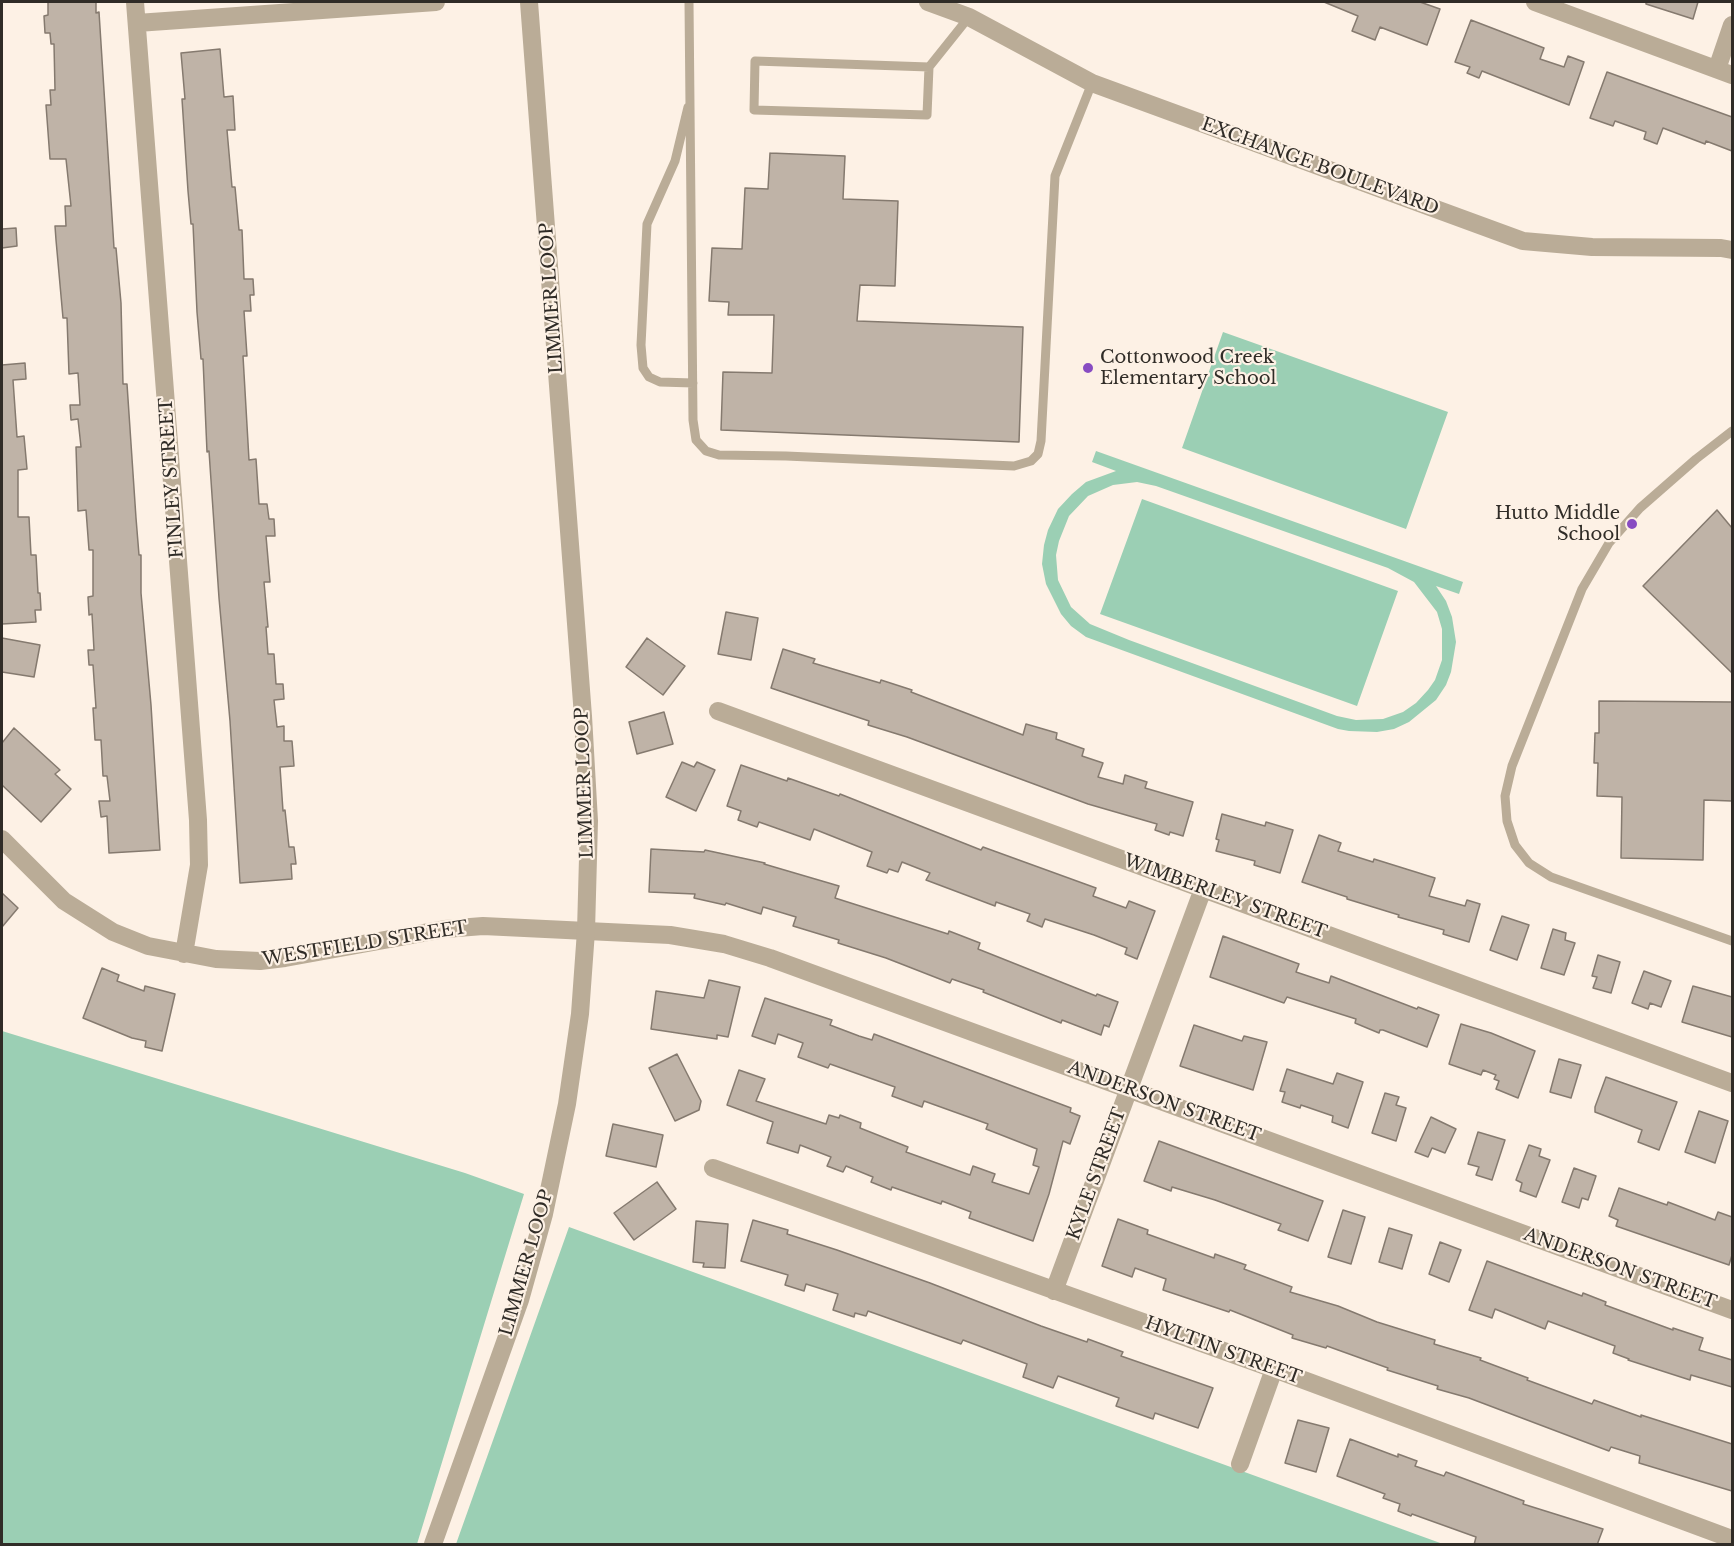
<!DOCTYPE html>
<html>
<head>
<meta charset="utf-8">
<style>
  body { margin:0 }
  #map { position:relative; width:1734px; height:1546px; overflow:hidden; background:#fdf1e5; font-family:"Libre Baskerville",serif }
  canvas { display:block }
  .frame { position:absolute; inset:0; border:3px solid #302c27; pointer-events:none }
</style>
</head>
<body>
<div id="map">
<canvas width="1734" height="1546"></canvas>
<div class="frame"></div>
</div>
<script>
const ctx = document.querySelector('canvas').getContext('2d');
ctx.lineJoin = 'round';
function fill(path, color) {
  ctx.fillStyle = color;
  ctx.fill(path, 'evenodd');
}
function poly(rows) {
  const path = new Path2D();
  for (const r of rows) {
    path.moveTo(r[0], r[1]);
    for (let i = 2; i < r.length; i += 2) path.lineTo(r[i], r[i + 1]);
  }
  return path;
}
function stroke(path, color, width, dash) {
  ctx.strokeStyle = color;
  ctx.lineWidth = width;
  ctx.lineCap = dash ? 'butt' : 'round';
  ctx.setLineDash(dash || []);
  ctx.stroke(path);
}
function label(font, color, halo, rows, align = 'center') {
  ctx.font = font + ' "Libre Baskerville",serif';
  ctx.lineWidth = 4.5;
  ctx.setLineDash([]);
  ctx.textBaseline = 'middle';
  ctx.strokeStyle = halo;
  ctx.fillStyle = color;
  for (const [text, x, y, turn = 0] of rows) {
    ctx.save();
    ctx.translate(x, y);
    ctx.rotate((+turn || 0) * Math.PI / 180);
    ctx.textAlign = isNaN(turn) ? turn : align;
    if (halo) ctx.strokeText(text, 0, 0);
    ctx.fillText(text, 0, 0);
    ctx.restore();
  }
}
const green = poly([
  [1223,332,1448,412,1406,529,1182,448],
  [1096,451,1463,582,1459,594,1436,586,1446,601,1452,617,1456,642,1451,672,1446,685,1436,700,1409,722,1394,729,1377,732,1349,731,1338,729,1086,637,1071,626,1061,614,1046,584,1042,564,1044,545,1048,530,1058,509,1072,494,1086,482,1116,471,1092,462],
  [1137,482,1156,486,1388,568,1414,582,1437,612,1442,629,1442,660,1435,680,1428,690,1416,703,1403,712,1383,719,1356,720,1337,716,1129,640,1090,624,1071,607,1058,580,1056,555,1059,541,1069,516,1088,496,1113,485],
  [1142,499,1398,591,1357,706,1100,614],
  [2,1031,465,1173,524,1194,417,1544,2,1544],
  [569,1227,1443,1544,456,1544]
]);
const building = poly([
  [48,2,96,2,96,13,99,12,114,248,116,248,121,303,123,384,127,384,136,518,139,555,141,555,141,593,151,705,160,850,109,853,107,816,101,817,99,801,110,801,107,776,103,776,101,740,95,740,93,708,96,708,93,665,89,665,88,650,94,650,92,614,89,615,88,597,93,596,93,550,89,550,86,510,78,511,76,447,81,447,78,419,71,420,70,405,80,405,78,373,69,374,67,318,63,318,56,240,55,226,66,226,65,206,71,206,66,159,50,159,46,105,51,105,50,90,55,90,54,44,51,44,50,33,45,33,44,16,48,15,48,2],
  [1324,2,1420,2,1440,9,1427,45,1380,27,1375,40,1352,31,1358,16,1324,2],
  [1646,2,1698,2,1693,19,1646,4,1646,2],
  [1471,20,1544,48,1540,59,1564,67,1568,56,1584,62,1569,105,1482,71,1479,78,1467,73,1470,67,1455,62,1471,20],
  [220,49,224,97,233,96,235,130,227,130,232,187,235,187,239,230,242,230,244,279,253,279,254,295,250,295,251,311,244,311,247,356,243,356,249,460,256,459,259,504,267,504,269,519,274,519,275,536,266,536,270,582,264,582,268,627,266,627,268,654,274,654,276,684,283,684,284,699,274,700,277,727,284,726,284,741,292,741,294,766,280,767,283,811,285,810,289,847,294,847,296,864,291,864,292,879,240,883,230,721,219,598,209,451,207,452,203,359,201,359,197,312,193,224,191,224,188,191,182,99,185,99,181,53,220,49],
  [1607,72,1732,117,1732,151,1706,141,1705,144,1663,128,1657,144,1644,139,1646,132,1615,121,1613,126,1590,118,1607,72],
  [770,153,845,156,843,199,898,201,895,286,860,285,857,321,1023,327,1019,442,721,430,723,372,772,373,774,315,728,315,729,302,709,301,712,248,742,249,745,188,768,189,770,153],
  [16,228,17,246,2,248,2,229,16,228],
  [25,363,26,379,13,380,17,437,24,436,27,469,18,470,18,517,29,517,31,555,36,555,38,593,40,593,41,610,35,610,36,622,2,624,2,365,25,363],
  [1717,510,1732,528,1732,673,1643,586,1717,510],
  [726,612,758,618,751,660,718,654,726,612],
  [2,638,40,645,34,677,2,672,2,638],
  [647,638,685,666,663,695,626,667,647,638],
  [783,649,815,659,813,663,880,683,881,680,912,690,911,692,1023,735,1026,724,1057,733,1056,739,1084,749,1082,756,1103,763,1098,777,1123,784,1125,775,1147,782,1145,788,1193,802,1183,836,1170,832,1169,835,1155,830,1157,824,1088,804,907,737,868,725,869,721,771,688,783,649],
  [1599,701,1732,702,1732,801,1704,800,1703,860,1621,858,1622,797,1597,796,1598,763,1594,763,1595,733,1599,733,1599,701],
  [664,712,673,744,637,754,629,722,664,712],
  [14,728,60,770,55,774,71,789,41,822,2,785,2,743,14,728],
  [682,762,694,767,697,762,715,770,696,811,666,797,682,762],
  [741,765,787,781,788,778,839,796,840,794,981,850,983,847,1096,888,1093,896,1126,908,1129,901,1155,911,1137,959,1125,954,1127,948,1094,935,1045,919,1042,927,1027,921,1030,914,996,902,995,906,926,880,930,873,902,862,898,872,889,869,887,873,867,866,872,852,814,829,810,840,759,822,757,827,738,820,741,811,727,806,741,765],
  [1222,814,1265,826,1266,822,1293,830,1280,873,1254,865,1255,861,1216,851,1219,840,1216,839,1222,814],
  [1319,835,1341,843,1338,851,1373,862,1374,859,1435,878,1429,896,1465,906,1467,900,1480,904,1469,942,1443,934,1444,930,1398,917,1399,915,1347,899,1347,897,1302,882,1319,835],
  [651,849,704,852,705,850,765,863,764,864,839,886,835,898,948,934,949,931,980,943,978,949,1096,996,1097,994,1118,1002,1109,1027,1104,1025,1101,1035,1062,1020,1061,1023,983,992,984,990,952,979,950,983,886,958,838,943,839,940,793,926,796,917,763,907,761,914,726,903,725,905,694,898,695,894,649,892,651,849],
  [2,893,18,908,2,927,2,893],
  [1502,916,1529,925,1517,960,1490,950,1502,916],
  [1553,929,1566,933,1565,940,1575,943,1564,975,1541,968,1553,929],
  [1223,936,1299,964,1296,972,1329,983,1331,976,1417,1009,1418,1007,1439,1015,1427,1047,1383,1030,1380,1030,1379,1033,1355,1023,1356,1019,1287,997,1284,1003,1210,977,1223,936],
  [1598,955,1620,962,1611,993,1593,988,1597,977,1592,976,1598,955],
  [102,968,119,975,117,981,144,991,145,986,175,994,162,1051,145,1047,146,1041,132,1038,83,1018,102,968],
  [1644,971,1671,981,1661,1007,1650,1003,1648,1009,1632,1003,1644,971],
  [709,980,740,987,728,1037,717,1035,717,1039,651,1029,656,991,704,998,709,980],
  [1693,986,1732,997,1732,1037,1682,1022,1693,986],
  [765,998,832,1020,830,1025,859,1036,872,1040,874,1034,1071,1108,1070,1112,1080,1116,1070,1144,1063,1141,1049,1194,1033,1241,969,1218,971,1212,942,1201,941,1204,892,1187,891,1190,871,1182,873,1177,846,1166,843,1172,827,1166,831,1157,800,1145,798,1153,767,1143,773,1122,727,1105,739,1070,765,1079,756,1101,826,1124,829,1115,839,1118,840,1115,861,1123,860,1128,908,1147,906,1152,970,1175,973,1166,995,1174,992,1182,1029,1194,1039,1167,1033,1165,1037,1149,986,1129,988,1124,924,1101,922,1107,892,1096,895,1087,830,1064,828,1068,798,1057,803,1043,778,1034,775,1044,752,1036,765,998],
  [1461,1024,1491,1033,1535,1051,1518,1098,1496,1089,1499,1081,1494,1079,1496,1075,1483,1070,1481,1075,1449,1064,1461,1024],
  [1194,1025,1242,1041,1244,1036,1267,1042,1253,1090,1180,1066,1194,1025],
  [677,1054,701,1101,699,1110,675,1121,649,1068,677,1054],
  [1559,1059,1581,1065,1571,1098,1550,1092,1559,1059],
  [1287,1069,1333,1084,1337,1073,1363,1082,1348,1128,1332,1122,1333,1116,1301,1105,1300,1108,1282,1102,1285,1092,1280,1091,1287,1069],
  [1606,1077,1677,1102,1659,1150,1638,1142,1642,1130,1595,1112,1595,1107,1606,1077],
  [1385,1093,1399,1097,1396,1105,1406,1108,1396,1141,1372,1133,1385,1093],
  [1699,1111,1728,1121,1715,1163,1685,1152,1699,1111],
  [1431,1117,1456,1129,1445,1153,1432,1148,1428,1157,1415,1152,1431,1117],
  [613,1124,663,1135,656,1167,606,1156,613,1124],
  [1478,1132,1505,1140,1492,1180,1476,1175,1479,1167,1468,1164,1478,1132],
  [1159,1141,1323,1201,1308,1241,1278,1230,1281,1224,1215,1200,1172,1187,1171,1191,1144,1181,1159,1141],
  [1529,1145,1541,1149,1539,1156,1550,1160,1536,1197,1520,1191,1522,1183,1516,1180,1529,1145],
  [1574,1168,1596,1176,1588,1200,1582,1198,1579,1208,1562,1202,1574,1168],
  [657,1182,676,1209,634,1240,614,1213,657,1182],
  [1619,1188,1667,1205,1668,1202,1715,1220,1718,1212,1732,1217,1732,1255,1729,1265,1616,1226,1618,1220,1609,1216,1619,1188],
  [1343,1210,1365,1217,1351,1264,1328,1257,1343,1210],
  [1118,1219,1148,1230,1147,1234,1214,1258,1215,1254,1246,1265,1244,1269,1292,1287,1290,1292,1338,1306,1377,1322,1435,1340,1434,1344,1481,1358,1480,1360,1528,1378,1527,1380,1592,1404,1594,1400,1641,1417,1641,1415,1732,1444,1732,1491,1639,1463,1640,1456,1611,1447,1609,1451,1469,1398,1437,1389,1438,1386,1387,1370,1388,1368,1327,1346,1326,1348,1292,1338,1293,1335,1230,1310,1229,1312,1163,1290,1166,1279,1135,1268,1132,1277,1102,1266,1118,1219],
  [753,1220,788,1230,787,1234,837,1250,930,1283,1041,1326,1087,1342,1088,1339,1123,1352,1121,1356,1213,1388,1198,1428,1155,1413,1153,1419,1116,1406,1119,1398,1058,1376,1053,1388,1023,1377,1027,1364,963,1340,961,1344,868,1311,866,1316,855,1313,854,1317,833,1310,838,1294,806,1284,804,1291,785,1285,788,1275,741,1261,753,1220],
  [696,1221,728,1224,725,1268,703,1267,704,1263,693,1262,696,1221],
  [1389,1228,1412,1235,1402,1269,1379,1262,1389,1228],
  [1440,1242,1461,1250,1449,1282,1429,1274,1440,1242],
  [1487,1261,1582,1296,1583,1293,1606,1302,1605,1305,1673,1330,1673,1328,1703,1338,1699,1350,1732,1360,1732,1387,1691,1375,1690,1380,1628,1360,1629,1359,1613,1353,1615,1346,1548,1321,1545,1329,1495,1309,1492,1318,1469,1310,1487,1261],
  [1298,1420,1329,1428,1316,1472,1285,1463,1298,1420],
  [1350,1439,1398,1457,1398,1454,1417,1461,1415,1466,1444,1476,1446,1472,1524,1501,1523,1504,1603,1529,1597,1545,1474,1545,1476,1537,1412,1514,1411,1516,1398,1511,1400,1504,1383,1498,1385,1494,1337,1476,1350,1439]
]);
const service = poly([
  [689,2,693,420,696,440,706,451,719,455,786,456,1014,466,1031,461,1038,454,1041,441,1055,176,1092,83],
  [929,67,755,61,754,110,927,115,929,67,969,17],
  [688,107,675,161,647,224,641,345,643,368,649,377,660,382,693,383],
  [1732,431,1696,459,1640,508,1609,543,1582,589,1512,766,1505,796,1507,821,1515,845,1529,863,1551,877,1732,941]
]);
const minor = poly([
  [135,2,198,820,199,865,184,954],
  [1535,2,1732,75],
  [137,23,436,2],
  [1717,69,1732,25],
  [718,711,1732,1083],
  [2,839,64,901,113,932,148,946,216,959,260,961,285,958,445,929,483,926,670,935,724,944,770,958,1732,1310],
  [713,1168,1274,1369,1732,1539],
  [1054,1291,1203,889],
  [1240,1464,1274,1369]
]);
const tertiary = poly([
  [928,2,969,17,1092,83,1523,241,1592,247,1721,248,1732,250],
  [433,1544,520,1300,544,1214,567,1104,580,1014,586,931,589,821,583,716,529,2]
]);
const markers = [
  [1088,368,6,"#884cc2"],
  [1632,524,6,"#884cc2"]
];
const streetNames = [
  ["EXCHANGE BOULEVARD",1320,167,20],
  ["LIMMER LOOP",552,298,-94],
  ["FINLEY STREET",172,478,-94],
  ["LIMMER LOOP",585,783,-92],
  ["WIMBERLEY STREET",1225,897,20],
  ["WESTFIELD STREET",365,944,-9],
  ["ANDERSON STREET",1164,1102,20],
  ["KYLE STREET",1097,1174,-70],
  ["LIMMER LOOP",527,1263,-74],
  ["ANDERSON STREET",1620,1269,20],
  ["HYLTIN STREET",1223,1351,20]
];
const poiNames = [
  ["Cottonwood Creek",1100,358],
  ["Elementary School",1100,379],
  ["Hutto Middle",1620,514,"right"],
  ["School",1620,535,"right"]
];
fill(green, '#9bcfb4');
fill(building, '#bfb3a7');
stroke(building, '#857a6f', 1.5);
stroke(service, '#baac97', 9);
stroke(minor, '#baac97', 18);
stroke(tertiary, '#baac97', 18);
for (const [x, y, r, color] of markers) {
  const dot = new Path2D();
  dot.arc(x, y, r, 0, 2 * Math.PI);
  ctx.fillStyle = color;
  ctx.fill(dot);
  stroke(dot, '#fdf1e5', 2);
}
label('18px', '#302c27', '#fdf1e5', streetNames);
label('18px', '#302c27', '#fdf1e5', poiNames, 'left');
</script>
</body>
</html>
